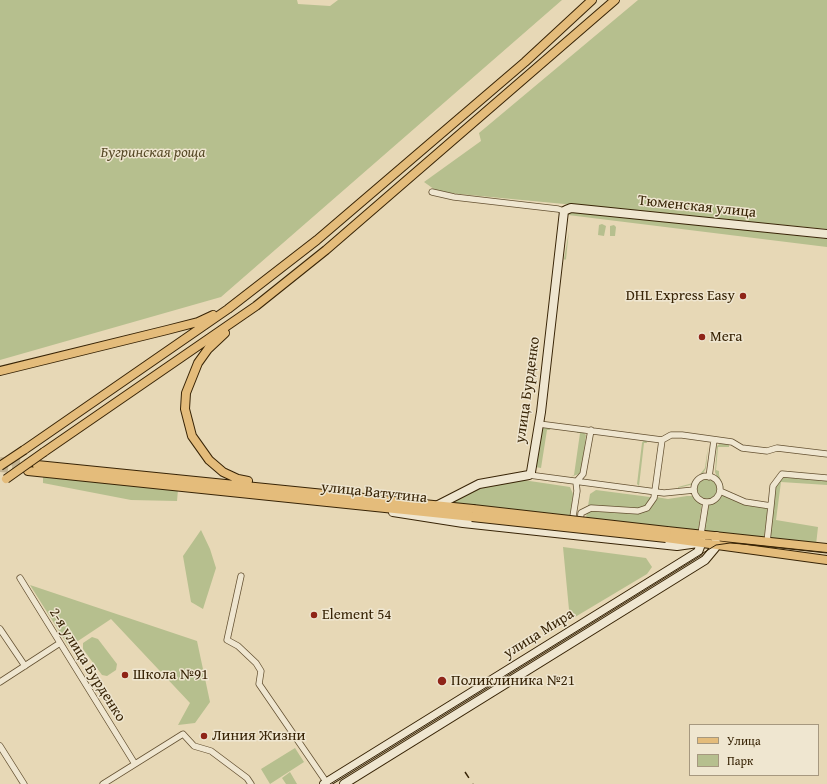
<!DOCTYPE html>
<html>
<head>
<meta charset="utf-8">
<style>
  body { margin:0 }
  #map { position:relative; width:827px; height:784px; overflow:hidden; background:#e7d8b6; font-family:"Gentium Book Plus",serif }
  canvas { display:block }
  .legend { position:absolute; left:689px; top:724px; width:130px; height:52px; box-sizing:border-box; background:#efe6d0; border:1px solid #a6987f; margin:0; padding:5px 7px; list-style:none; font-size:12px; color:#382406 }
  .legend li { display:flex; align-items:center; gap:8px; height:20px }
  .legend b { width:20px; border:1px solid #a6987f }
</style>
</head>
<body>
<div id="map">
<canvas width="827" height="784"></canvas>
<ul class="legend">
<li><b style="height:5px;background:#e4bc7b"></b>Улица</li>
<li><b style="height:11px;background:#b6bf8e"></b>Парк</li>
</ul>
</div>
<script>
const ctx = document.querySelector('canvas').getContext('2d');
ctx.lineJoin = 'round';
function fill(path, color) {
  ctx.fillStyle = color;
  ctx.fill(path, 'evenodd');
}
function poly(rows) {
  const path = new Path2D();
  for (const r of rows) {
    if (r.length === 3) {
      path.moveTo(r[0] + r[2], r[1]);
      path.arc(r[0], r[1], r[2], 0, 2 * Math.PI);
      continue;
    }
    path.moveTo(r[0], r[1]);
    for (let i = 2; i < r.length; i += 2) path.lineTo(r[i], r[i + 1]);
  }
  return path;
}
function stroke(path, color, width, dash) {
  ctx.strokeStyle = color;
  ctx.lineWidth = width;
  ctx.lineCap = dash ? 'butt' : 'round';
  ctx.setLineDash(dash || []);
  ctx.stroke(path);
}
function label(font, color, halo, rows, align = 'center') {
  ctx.font = font + ' "Gentium Book Plus",serif';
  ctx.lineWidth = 3;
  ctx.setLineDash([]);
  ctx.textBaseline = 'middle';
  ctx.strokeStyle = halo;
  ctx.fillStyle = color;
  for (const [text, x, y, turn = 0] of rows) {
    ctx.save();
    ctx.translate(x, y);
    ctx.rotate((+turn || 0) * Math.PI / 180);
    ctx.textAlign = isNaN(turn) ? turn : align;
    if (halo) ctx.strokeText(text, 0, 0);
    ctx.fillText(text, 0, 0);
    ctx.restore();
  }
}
const green = poly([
  [0,0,297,0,298,4,330,6,338,0,562,0,221,297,0,360],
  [638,0,827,0,827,229,438,192,424,182,481,141,479,133],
  [569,211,827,239,827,247,568,215],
  [602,224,606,226,604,236,598,235,599,225],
  [614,225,616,227,615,236,610,236,610,226],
  [569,231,566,259,565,260,564,259],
  [543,427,551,428,550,430,547,430,541,468,535,467,540,430],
  [577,431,582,431,586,435,582,468,579,474,570,477,574,475,580,433,577,433],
  [644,439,646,440,647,443,644,443,639,486,637,484,642,443],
  [721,443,729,445,729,447,718,447,716,470,719,471,719,475,724,488,721,487,715,472,717,446],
  [708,446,706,468,704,472,694,484,678,488,678,487,693,483,705,468],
  [43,475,178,490,177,501,131,500,43,483],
  [785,477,827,480,827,485,781,482,776,520,818,527,816,545,769,540,775,488,782,478],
  [707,489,10],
  [523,480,570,487,573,494,571,517,451,503,476,488],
  [596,490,650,497,650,501,646,506,637,509,588,506,590,494],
  [723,494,768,506,764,538,704,532,707,504],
  [687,496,692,496,702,503,698,532,586,519,587,510,639,514,648,509,655,502,656,497,668,499],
  [201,530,210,549,216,568,203,609,191,602,183,556],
  [563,547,646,558,652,567,647,574,570,620],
  [30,585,197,641,210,702,195,723,178,725,190,703,111,619,69,647],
  [92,637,98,639,117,664,116,670,107,676,102,675,83,649,83,643],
  [295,748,304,762,270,784,261,769],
  [290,772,297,784,286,784,282,778]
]);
const primaryTunnel = poly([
  [0,461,32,464],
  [0,468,23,470]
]);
const street = poly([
  [432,192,454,197,558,209,564,211],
  [539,424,662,440,671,435,682,435,732,442,742,448,767,451,777,448,827,454],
  [529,475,664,493,694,490],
  [707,489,13],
  [709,477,714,440],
  [720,491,745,502,771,506,773,486,782,474,827,478],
  [572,523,577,491,576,482,583,474,591,430],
  [580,524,581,513,591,508,638,511,647,508,654,498,662,440],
  [701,534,706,502],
  [767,542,771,506],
  [241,576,227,640,238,646,256,663,261,671,259,684,327,783],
  [20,578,135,764],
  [0,629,25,666],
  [0,682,60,643],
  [0,746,24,784],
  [103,784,183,734,194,746,211,751,247,778,251,784]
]);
const secondary = poly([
  [438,505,479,484,529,475,531,472,541,412,564,211,566,210,571,208,827,234],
  [393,512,463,523,583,536,677,546,698,543],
  [324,784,698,552,701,544,701,537],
  [344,784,705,560,715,548,716,536]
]);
const primary = poly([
  [225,333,208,349,198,363,186,393,185,409,192,436,209,460,223,472,238,479,248,481],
  [0,371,167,330,198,322,213,315],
  [24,450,228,309,317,240,525,62,592,0],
  [44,452,256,306,326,250,615,0],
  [37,465,473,509],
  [28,471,472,517],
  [667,531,827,548],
  [666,538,827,560]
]);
const tram = poly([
  [330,784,716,545,730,543,743,544,827,553]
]);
const rail = poly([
  [465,772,473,784]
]);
const primaryBridge = poly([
  [0,466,24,450],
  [6,479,44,452],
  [473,509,667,531],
  [472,517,666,538]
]);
const markers = [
  [743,296,4,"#8f2418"],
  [702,337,4,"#8f2418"],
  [314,615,4,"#8f2418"],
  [125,675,4,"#8f2418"],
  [442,681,5,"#8f2418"],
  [204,736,4,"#8f2418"]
];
const parkNames = [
  ["Бугринская роща",153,153]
];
const streetNames = [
  ["Тюменская улица",697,207,6],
  ["улица Бурденко",528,390,-82],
  ["улица Ватутина",374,493,6],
  ["улица Мира",539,634,-32],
  ["2-я улица Бурденко",87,665,58]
];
const poiNames = [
  ["DHL Express Easy",735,296,"right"],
  ["Мега",710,337],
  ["Element 54",322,615],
  ["Школа №91",133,675],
  ["Поликлиника №21",451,681],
  ["Линия Жизни",212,736]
];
fill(green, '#b6bf8e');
stroke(primaryTunnel, '#c4b493', 8, [8, 4]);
stroke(street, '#645132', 7);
stroke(secondary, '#382406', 10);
stroke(primary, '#382406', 10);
stroke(street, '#efe6d0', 5.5);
stroke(secondary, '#efe6d0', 8);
stroke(primary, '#e4bc7b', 8);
stroke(tram, '#382406', 1);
stroke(rail, '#382406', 1.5, [7, 7]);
stroke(primaryBridge, '#382406', 10, []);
stroke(primaryBridge, '#e4bc7b', 8);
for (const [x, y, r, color] of markers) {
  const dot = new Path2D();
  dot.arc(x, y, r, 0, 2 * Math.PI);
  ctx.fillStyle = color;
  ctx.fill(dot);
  stroke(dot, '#efe6d0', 1.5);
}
label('italic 15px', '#584b28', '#efe6d0', parkNames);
label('15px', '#382406', '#efe6d0', streetNames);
label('15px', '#382406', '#efe6d0', poiNames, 'left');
</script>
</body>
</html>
